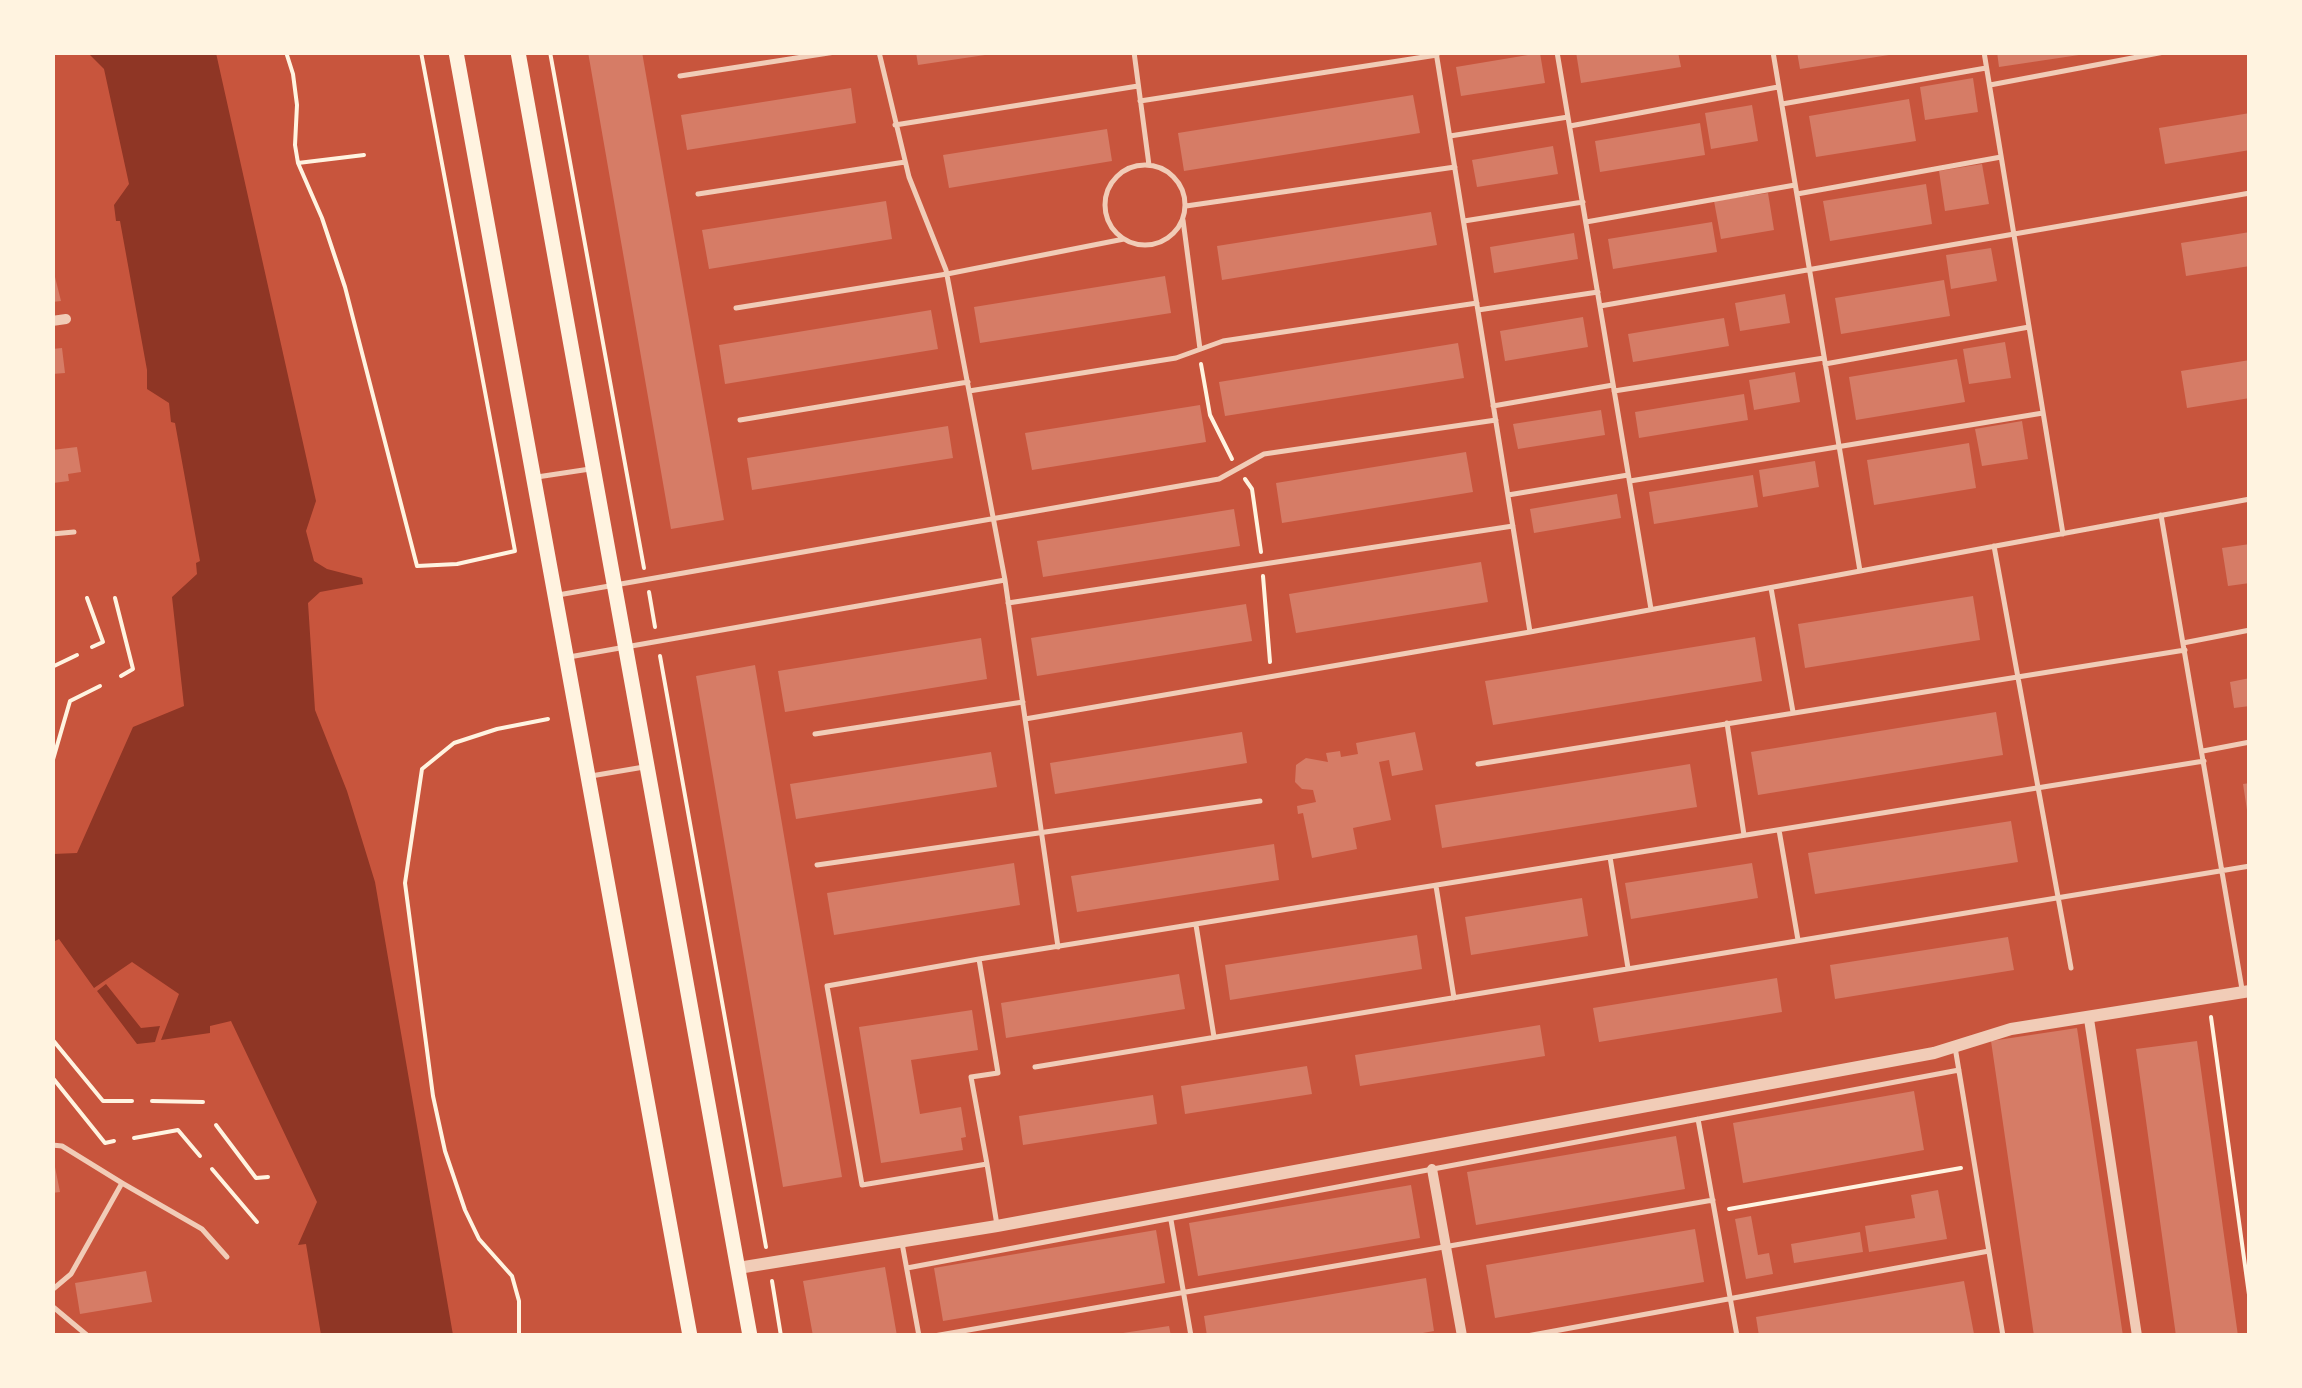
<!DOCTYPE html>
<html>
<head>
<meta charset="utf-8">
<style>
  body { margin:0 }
  #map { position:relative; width:2302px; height:1388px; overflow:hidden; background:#c8553d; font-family:Manrope,sans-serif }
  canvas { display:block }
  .frame { position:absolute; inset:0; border:55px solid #fff3e0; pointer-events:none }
</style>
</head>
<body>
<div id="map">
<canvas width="2302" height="1388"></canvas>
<div class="frame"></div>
</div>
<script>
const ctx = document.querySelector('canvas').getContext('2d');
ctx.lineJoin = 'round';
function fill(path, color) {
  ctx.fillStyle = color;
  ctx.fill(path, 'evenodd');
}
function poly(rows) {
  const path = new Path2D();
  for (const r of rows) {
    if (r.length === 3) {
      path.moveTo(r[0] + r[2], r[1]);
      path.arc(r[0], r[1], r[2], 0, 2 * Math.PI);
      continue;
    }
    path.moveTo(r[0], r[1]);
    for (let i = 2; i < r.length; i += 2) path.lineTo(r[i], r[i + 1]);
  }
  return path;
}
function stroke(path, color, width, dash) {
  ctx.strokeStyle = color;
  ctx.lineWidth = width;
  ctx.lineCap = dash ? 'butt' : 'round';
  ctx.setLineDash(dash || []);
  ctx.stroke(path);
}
const water = poly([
  [88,53,216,53,316,501,306,531,314,561,327,569,362,578,363,584,320,592,308,603,315,710,347,791,375,882,453,1335,321,1335,306,1244,298,1245,317,1202,231,1021,210,1026,210,1033,161,1040,179,994,132,962,94,988,59,939,53,942,53,854,77,853,133,727,184,706,172,597,197,574,196,563,200,561,175,423,171,422,169,403,147,389,147,370,120,221,116,221,114,205,129,184,104,69],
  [106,984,141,1028,160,1026,155,1042,137,1044,97,991]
]);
const building = poly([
  [588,52,642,52,724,520,671,529],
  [916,52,985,52,985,55,918,65],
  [1576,52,1678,52,1681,67,1581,83],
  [1797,52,1889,52,1889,55,1800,69],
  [1997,52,2079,52,2079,55,1999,67],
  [1540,53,1545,83,1461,96,1456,67],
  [1973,78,1978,112,1925,120,1920,87],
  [851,88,856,123,687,150,681,115],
  [1413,95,1420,133,1184,171,1178,133],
  [1909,99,1916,141,1816,157,1809,116],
  [1752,105,1758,141,1711,149,1705,113],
  [2250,113,2250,150,2165,164,2159,128],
  [1700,123,1705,155,1600,172,1595,141],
  [1107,129,1112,161,949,188,943,155],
  [1553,146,1558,174,1477,187,1472,160],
  [1982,164,1989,204,1945,211,1939,171],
  [1926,184,1932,224,1830,241,1823,201],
  [1768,193,1774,230,1721,239,1714,201],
  [886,201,892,239,709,269,702,230],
  [1431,212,1437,245,1222,280,1217,246],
  [1712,222,1717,252,1613,269,1608,239],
  [2250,232,2250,266,2186,276,2181,243],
  [1574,233,1578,259,1494,273,1490,247],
  [1991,248,1997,281,1951,289,1946,255],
  [52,265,61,301,52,302],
  [1165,276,1171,313,980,343,974,307],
  [1944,280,1950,316,1841,334,1835,298],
  [1785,294,1790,323,1740,331,1735,303],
  [931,310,938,349,725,384,719,345],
  [1583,317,1588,347,1505,361,1500,331],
  [1724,318,1729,346,1633,362,1628,334],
  [2005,342,2011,378,1969,384,1963,349],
  [1458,343,1464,378,1225,416,1219,382],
  [62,348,65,373,52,374,52,349],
  [1957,359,1965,402,1856,420,1849,377],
  [2250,360,2250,398,2187,408,2181,371],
  [1795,372,1800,402,1754,410,1749,380],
  [1744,394,1748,420,1639,438,1635,412],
  [1200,405,1206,442,1032,470,1025,433],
  [1601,410,1605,435,1518,449,1513,424],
  [2022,421,2028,459,1982,466,1975,429],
  [948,426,953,458,752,490,747,458],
  [1969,443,1976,488,1874,505,1867,460],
  [77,447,81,472,68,474,69,481,53,483,52,450],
  [1466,452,1473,492,1282,523,1276,483],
  [1815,461,1819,487,1763,497,1759,470],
  [1753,475,1758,507,1654,524,1649,492],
  [1617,494,1621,518,1534,533,1530,509],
  [1234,509,1240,546,1043,577,1037,541],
  [2250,544,2250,583,2228,586,2222,548],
  [1481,562,1488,602,1296,633,1289,594],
  [1973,596,1980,640,1805,668,1798,624],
  [1246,604,1252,641,1037,676,1031,638],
  [1755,637,1762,681,1493,725,1485,681],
  [981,638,987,679,785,712,778,671],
  [755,665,842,1177,783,1187,696,676],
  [2250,678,2250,706,2234,708,2230,682],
  [1996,712,2003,755,1758,795,1751,752],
  [1242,732,1247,763,1055,794,1050,763],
  [1415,732,1423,770,1392,776,1389,760,1379,762,1391,820,1353,828,1357,849,1312,858,1303,813,1298,814,1297,806,1316,802,1313,790,1302,789,1295,782,1296,765,1306,758,1328,762,1326,753,1340,751,1341,757,1358,754,1356,743],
  [991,752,997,787,796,819,790,784],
  [1690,764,1697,807,1442,848,1435,805],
  [2250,783,2250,810,2247,810,2243,784],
  [2011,821,2018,862,1815,894,1808,853],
  [1274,844,1279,880,1077,912,1071,876],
  [1014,863,1020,905,834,935,827,893],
  [1752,863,1758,898,1631,919,1625,883],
  [1582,898,1588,936,1471,955,1465,917],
  [1417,935,1422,969,1230,1000,1225,965],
  [2008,937,2014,970,1835,999,1830,965],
  [1179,974,1185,1009,1006,1038,1001,1003],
  [1777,978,1782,1012,1599,1042,1593,1008],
  [972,1010,978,1050,911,1060,920,1114,961,1107,966,1137,961,1138,963,1150,881,1163,859,1027],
  [1540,1025,1545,1056,1360,1086,1355,1055],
  [2077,1028,2123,1336,2034,1336,1991,1041],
  [2197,1041,2238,1336,2176,1336,2136,1049],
  [1307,1066,1312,1094,1185,1114,1181,1086],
  [1914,1091,1924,1150,1743,1183,1733,1123],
  [1153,1095,1157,1124,1023,1145,1019,1116],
  [1676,1136,1685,1189,1476,1225,1467,1172],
  [54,1162,60,1192,52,1193,52,1163],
  [1411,1185,1420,1238,1198,1276,1189,1223],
  [1938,1190,1947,1239,1869,1252,1865,1226,1915,1218,1911,1195],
  [1751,1216,1758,1255,1769,1253,1773,1274,1746,1279,1735,1219],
  [1695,1229,1704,1282,1495,1318,1486,1265],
  [1156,1230,1165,1283,943,1321,934,1268],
  [1860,1232,1863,1252,1794,1263,1791,1244],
  [885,1267,897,1336,813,1336,803,1281],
  [146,1271,152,1302,80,1314,75,1283],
  [1426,1278,1434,1331,1406,1336,1207,1336,1204,1316],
  [1964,1281,1974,1334,1759,1336,1756,1317],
  [1169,1326,1171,1336,1123,1336,1123,1333]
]);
const path = poly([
  [286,52,293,74,297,105,295,145,298,163,322,218,345,287,417,566,457,564,515,551,421,52],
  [550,52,644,568],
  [298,163,364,155],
  [1201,364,1210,415,1232,459],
  [1245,479,1252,489,1261,552],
  [1263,576,1270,662],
  [649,592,655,627],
  [87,598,103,642,92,647],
  [115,598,133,669,121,676],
  [660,656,766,1247],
  [52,667,77,655],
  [52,763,70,701,100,686],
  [2211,1017,2250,1302],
  [52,1039,103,1101,132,1101],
  [52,1077,105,1143,114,1141],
  [152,1101,203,1102],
  [216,1125,256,1178,268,1177],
  [134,1138,178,1130,200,1156],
  [212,1169,257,1222],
  [1729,1209,1961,1168],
  [772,1281,781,1336],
  [519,1336,519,1301,512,1276,479,1239,465,1210,445,1151,433,1096,405,883,422,769,454,743,497,729,548,719]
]);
const service = poly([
  [879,52,909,177,946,270,1005,580,1058,947],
  [1134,52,1149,165],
  [1436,52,1530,632],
  [1557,52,1651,609],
  [1773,52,1860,571],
  [1984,52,2063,534],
  [680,76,835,52],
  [1990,85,2164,52],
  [1140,101,1437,55],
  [1782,104,1986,68],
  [895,125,1138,86],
  [1570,126,1778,87],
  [1450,136,1568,117],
  [1145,205,40],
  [698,194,905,162],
  [1797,194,2001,157],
  [1186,206,1455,167],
  [1183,220,1200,349],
  [1464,221,1583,202],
  [1586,222,1795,185],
  [1600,306,2250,193],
  [736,308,947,274,1124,239],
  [1478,310,1598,292],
  [1825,364,2029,327],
  [969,391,1176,358,1223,341,1477,303],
  [1614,391,1824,358],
  [1493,406,1613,385],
  [740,420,968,382],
  [537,477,590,469],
  [1630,481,2043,413],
  [1508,495,1628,475],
  [2161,515,2242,989],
  [52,534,74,532],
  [1994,546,2071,968],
  [1771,588,1793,712],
  [558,595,1219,479,1264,454,1496,420],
  [1008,603,1513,526],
  [2183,643,2250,630],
  [569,657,1005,580],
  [1025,719,1530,632,2250,499],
  [1727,723,1744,835],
  [815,734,1023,702],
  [2203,751,2250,742],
  [1478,764,2185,650],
  [591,776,644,767],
  [1779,830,1798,940],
  [1610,857,1628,968],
  [817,865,1260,801],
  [1436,886,1454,998],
  [1196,925,1214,1037],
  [979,959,998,1073,971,1077,987,1164,862,1185,827,986,979,959,2204,761],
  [1955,1047,2003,1336],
  [1035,1067,2250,866],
  [1698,1119,1737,1336],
  [52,1145,62,1146,122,1183,71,1274,52,1290],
  [987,1164,997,1225],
  [122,1183,202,1229,227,1257],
  [1171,1220,1191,1336],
  [902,1243,919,1336],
  [907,1268,1959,1070],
  [52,1306,88,1336],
  [934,1336,1713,1200],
  [1527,1336,1989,1251]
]);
const minor = poly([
  [52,321,66,319],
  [2089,1019,2137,1336],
  [1432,1169,1462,1336]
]);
const tertiary = poly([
  [738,1268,997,1226,1934,1053,2011,1029,2250,991]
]);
const secondary = poly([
  [456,52,690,1336],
  [518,52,750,1336]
]);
fill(water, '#8f3625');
fill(building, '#d67c66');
stroke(path, '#fff3e0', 4);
stroke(service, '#f1ccb7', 5);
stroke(minor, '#f1ccb7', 10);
stroke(tertiary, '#f1ccb7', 12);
stroke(secondary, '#fff3e0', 15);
</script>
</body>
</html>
